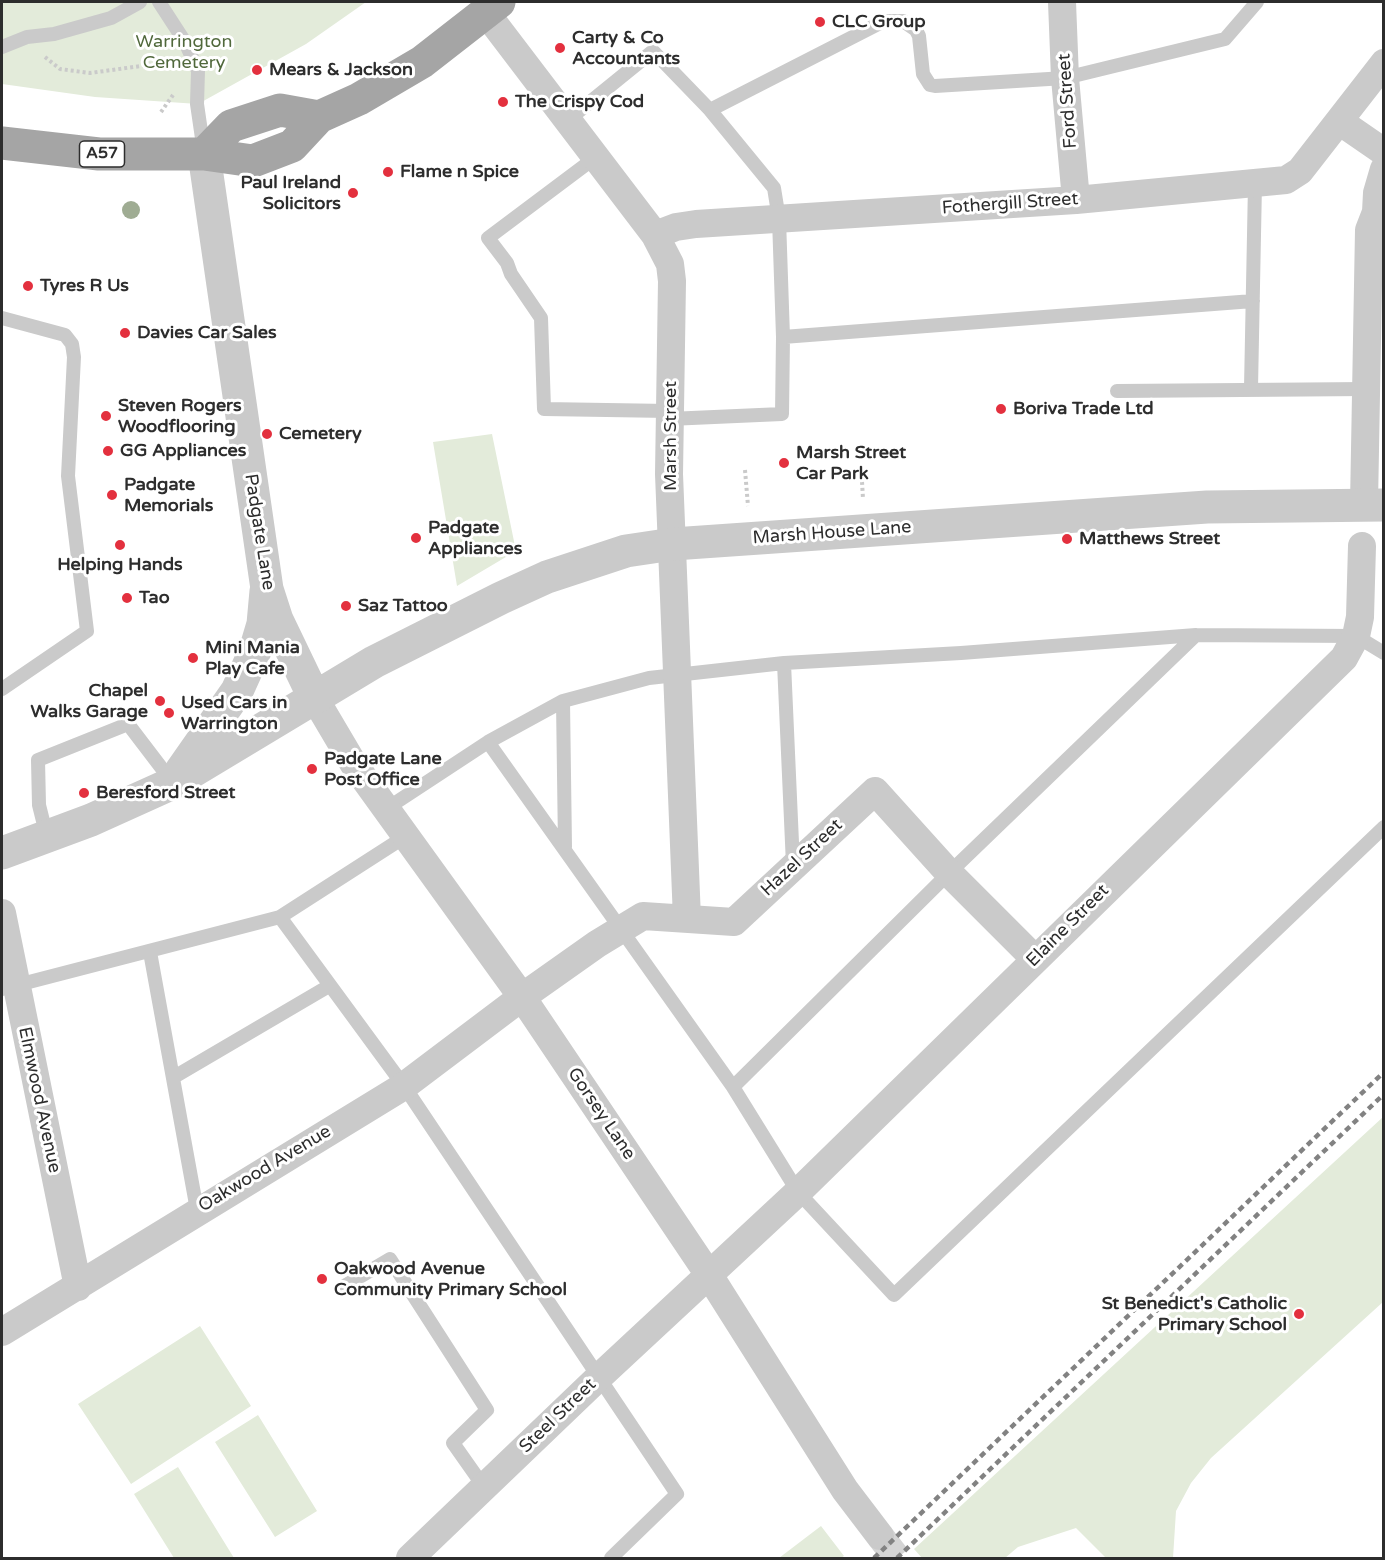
<!DOCTYPE html>
<html>
<head>
<meta charset="utf-8">
<style>
  body { margin:0 }
  #map { position:relative; width:1385px; height:1560px; overflow:hidden; background:#fff; font-family:"Varela Round",sans-serif }
  canvas { display:block }
  .frame { position:absolute; inset:0; border:3px solid #2d2d2d; pointer-events:none }
</style>
</head>
<body>
<div id="map">
<canvas width="1385" height="1560"></canvas>
<div class="frame"></div>
</div>
<script>
const ctx = document.querySelector('canvas').getContext('2d');
ctx.lineJoin = 'round';
function fill(path, color) {
  ctx.fillStyle = color;
  ctx.fill(path, 'evenodd');
}
function poly(rows) {
  const path = new Path2D();
  for (const r of rows) {
    path.moveTo(r[0], r[1]);
    for (let i = 2; i < r.length; i += 2) path.lineTo(r[i], r[i + 1]);
  }
  return path;
}
function stroke(path, color, width, dash) {
  ctx.strokeStyle = color;
  ctx.lineWidth = width;
  ctx.lineCap = dash ? 'butt' : 'round';
  ctx.setLineDash(dash || []);
  ctx.stroke(path);
}
function label(font, color, halo, rows, align = 'center') {
  ctx.font = font + ' "Varela Round",sans-serif';
  ctx.lineWidth = 6;
  ctx.setLineDash([]);
  ctx.textBaseline = 'middle';
  ctx.strokeStyle = halo;
  ctx.fillStyle = color;
  for (const [text, x, y, turn = 0] of rows) {
    ctx.save();
    ctx.translate(x, y);
    ctx.rotate((+turn || 0) * Math.PI / 180);
    ctx.textAlign = isNaN(turn) ? turn : align;
    if (halo) ctx.strokeText(text, 0, 0);
    ctx.fillText(text, 0, 0);
    ctx.restore();
  }
}
const green = poly([
  [2,2,366,2,306,44,198,104,95,97,2,84],
  [492,434,516,551,457,586,433,442],
  [1383,1117,1383,1302,1211,1458,1191,1483,1176,1511,1173,1558,1106,1558,1076,1528,1018,1547,1005,1558,922,1558,914,1549],
  [200,1326,251,1406,131,1484,78,1404],
  [258,1415,317,1511,275,1537,215,1442],
  [178,1467,234,1558,174,1558,134,1494],
  [821,1526,844,1556,841,1558,779,1558]
]);
const minorTunnel = poly([
  [880,1536,897,1558]
]);
const path = poly([
  [45,57,60,69,90,73,170,62],
  [161,112,173,95],
  [861,464,863,499],
  [745,470,748,506]
]);
const service = poly([
  [159,2,185,42,198,71,197,104,204,152],
  [2,47,27,37,54,34,111,18,140,2],
  [710,110,884,21,903,21,916,30,919,36,923,74,930,85,935,86,1065,78,1225,39,1257,2],
  [568,120,653,51,710,110,774,188,779,219,783,337,782,414,669,419],
  [596,157,488,238,507,263,511,274,541,318,544,409,669,411],
  [2,318,65,335,72,344,74,357,68,476,87,631,2,689],
  [783,337,1253,301],
  [1251,388,1255,184],
  [1117,391,1367,389],
  [784,663,793,865],
  [563,701,565,847],
  [488,742,733,1087,798,1192,894,1295,1384,827],
  [386,809,488,742,563,701,649,678,784,663,961,653,1196,635,1356,636,1384,653],
  [47,837,39,805,38,760,128,724,173,783],
  [280,917,404,1086,677,1494,611,1558],
  [150,952,197,1210],
  [2,989,280,917,406,836],
  [174,1077,329,986],
  [733,1087,949,873,1196,635],
  [341,1288,390,1259,487,1410,453,1443,484,1487]
]);
const minor = poly([
  [1062,2,1065,78,1076,200],
  [486,13,655,235,670,264,672,281,669,474,687,919],
  [1339,121,1384,152],
  [655,235,676,227,696,224,1076,200,1286,180,1300,171,1384,63],
  [1364,504,1369,230,1376,212,1377,193,1384,169],
  [314,697,353,763,522,997,709,1275,845,1490,880,1536],
  [2,913,78,1287],
  [2,1332,404,1086,522,997,597,944,643,916,734,922,875,791,949,873,1035,959],
  [410,1558,598,1378,798,1192,1344,658,1356,636,1360,617,1362,546]
]);
const tertiary = poly([
  [204,154,267,589,277,620,314,697],
  [181,771,237,691,255,651,263,624,266,591],
  [2,853,91,820,173,783,374,662,501,598,547,577,626,551,673,544,1207,507,1384,505]
]);
const primary = poly([
  [2,143,99,154,204,154,253,161,292,146,319,117,359,99,422,62,499,2],
  [204,154,231,126,280,110,319,117]
]);
const rail = poly([
  [874,1558,1384,1072],
  [897,1558,1384,1094]
]);
const trees = [
  [131,210]
];
const markers = [
  [820,22,6,"#e3303e"],
  [560,48,6,"#e3303e"],
  [257,70,6,"#e3303e"],
  [503,102,6,"#e3303e"],
  [388,172,6,"#e3303e"],
  [353,193,6,"#e3303e"],
  [28,286,6,"#e3303e"],
  [125,333,6,"#e3303e"],
  [1001,409,6,"#e3303e"],
  [106,416,6,"#e3303e"],
  [267,434,6,"#e3303e"],
  [108,451,6,"#e3303e"],
  [784,463,6,"#e3303e"],
  [112,495,6,"#e3303e"],
  [416,538,6,"#e3303e"],
  [1067,539,6,"#e3303e"],
  [120,545,6,"#e3303e"],
  [127,598,6,"#e3303e"],
  [346,606,6,"#e3303e"],
  [193,658,6,"#e3303e"],
  [160,701,6,"#e3303e"],
  [169,713,6,"#e3303e"],
  [312,769,6,"#e3303e"],
  [84,793,6,"#e3303e"],
  [322,1279,6,"#e3303e"],
  [1299,1314,6,"#e3303e"]
];
const shields = [
  [102,154,45]
];
const shieldNames = [
  ["A57",102,154]
];
const poiNames = [
  ["CLC Group",832,22],
  ["Carty & Co",572,38],
  ["Accountants",572,59],
  ["Mears & Jackson",269,70],
  ["The Crispy Cod",515,102],
  ["Flame n Spice",400,172],
  ["Paul Ireland",341,183,"right"],
  ["Solicitors",341,204,"right"],
  ["Tyres R Us",40,286],
  ["Davies Car Sales",137,333],
  ["Steven Rogers",118,406],
  ["Woodflooring",118,427],
  ["Boriva Trade Ltd",1013,409],
  ["Cemetery",279,434],
  ["GG Appliances",120,451],
  ["Marsh Street",796,453],
  ["Car Park",796,474],
  ["Padgate",124,485],
  ["Memorials",124,506],
  ["Padgate",428,528],
  ["Appliances",428,549],
  ["Matthews Street",1079,539],
  ["Helping Hands",120,565,"center"],
  ["Tao",139,598],
  ["Saz Tattoo",358,606],
  ["Mini Mania",205,648],
  ["Play Cafe",205,669],
  ["Chapel",148,691,"right"],
  ["Walks Garage",148,712,"right"],
  ["Used Cars in",181,703],
  ["Warrington",181,724],
  ["Padgate Lane",324,759],
  ["Post Office",324,780],
  ["Beresford Street",96,793],
  ["Oakwood Avenue",334,1269],
  ["Community Primary School",334,1290],
  ["St Benedict's Catholic",1287,1304,"right"],
  ["Primary School",1287,1325,"right"]
];
const parkNames = [
  ["Warrington",184,42],
  ["Cemetery",184,63]
];
const streetNames = [
  ["Ford Street",1068,101,-94],
  ["Fothergill Street",1010,204,-4],
  ["Marsh Street",671,436,-90],
  ["Padgate Lane",259,532,81],
  ["Marsh House Lane",832,533,-4],
  ["Hazel Street",802,858,-43],
  ["Elaine Street",1068,926,-45],
  ["Elmwood Avenue",39,1100,78],
  ["Gorsey Lane",601,1114,56],
  ["Oakwood Avenue",265,1169,-31],
  ["Steel Street",558,1416,-44]
];
fill(green, '#e3ebda');
stroke(minorTunnel, '#d5d5d5', 28, [28, 14]);
stroke(path, '#cacaca', 4, [3, 3]);
stroke(service, '#cacaca', 14);
stroke(minor, '#cacaca', 28);
stroke(tertiary, '#cacaca', 33);
stroke(primary, '#a5a5a5', 33);
stroke(rail, '#828282', 4.5, [6, 4.5]);
ctx.fillStyle = '#9fac93';
for (const [x, y] of trees) {
  ctx.beginPath();
  ctx.arc(x, y, 9, 0, 2 * Math.PI);
  ctx.fill();
}
for (const [x, y, r, color] of markers) {
  const dot = new Path2D();
  dot.arc(x, y, r, 0, 2 * Math.PI);
  ctx.fillStyle = color;
  ctx.fill(dot);
  stroke(dot, '#fff', 2);
}
for (const [x, y, w] of shields) {
  const box = new Path2D();
  box.roundRect(x - w / 2, y - 13, w, 26, 4.5);
  ctx.fillStyle = '#fff';
  ctx.fill(box);
  stroke(box, '#2d2d2d', 1.5);
}
label('bold 16px', '#2d2d2d', null, shieldNames);
label('bold 18px', '#2d2d2d', '#fff', poiNames, 'left');
label('18px', '#50683b', '#fff', parkNames);
label('18px', '#2d2d2d', '#fff', streetNames);
</script>
</body>
</html>
